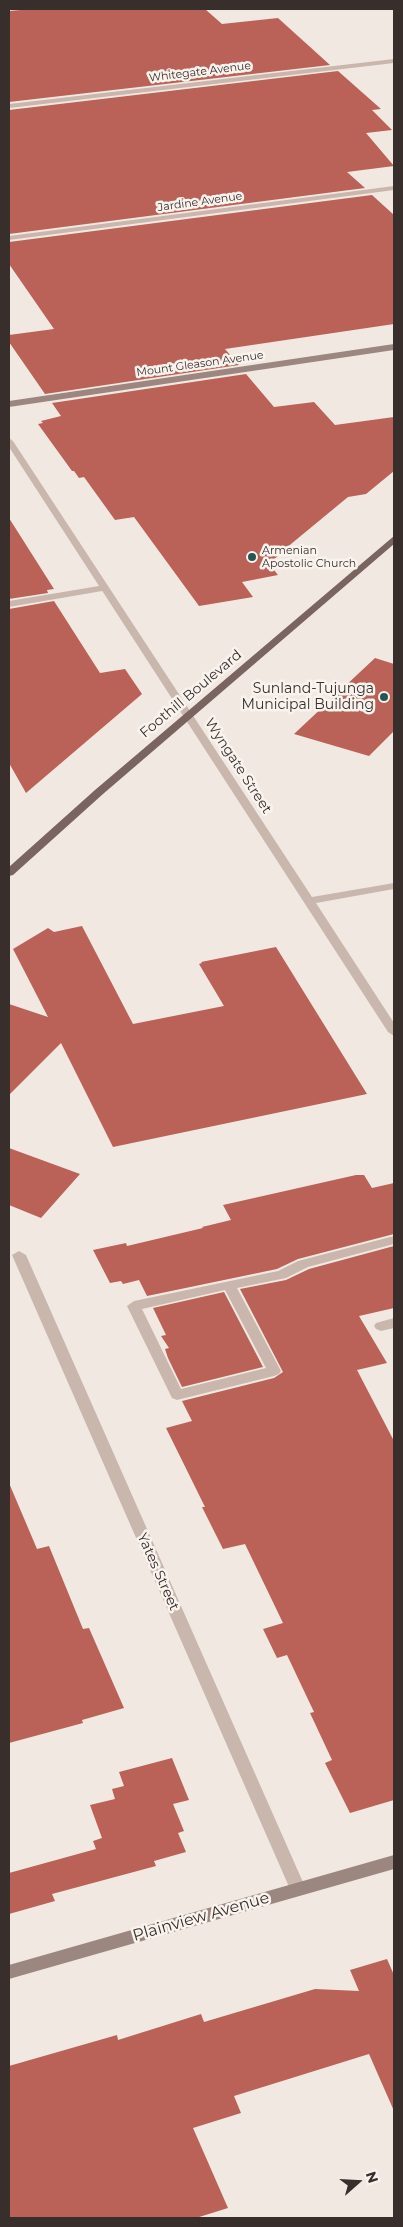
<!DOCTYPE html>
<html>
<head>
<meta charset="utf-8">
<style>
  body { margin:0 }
  #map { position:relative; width:403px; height:2227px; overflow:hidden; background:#f1e8e2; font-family:Montserrat,sans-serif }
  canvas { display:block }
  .frame { position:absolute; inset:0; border:10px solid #382e2c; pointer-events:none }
  .north { position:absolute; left:333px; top:2157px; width:50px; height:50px; -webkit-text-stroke:4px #f9f3ee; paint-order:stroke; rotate:71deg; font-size:14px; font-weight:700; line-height:20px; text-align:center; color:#382e2c }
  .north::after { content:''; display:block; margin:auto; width:18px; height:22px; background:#382e2c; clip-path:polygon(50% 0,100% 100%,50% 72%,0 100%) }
</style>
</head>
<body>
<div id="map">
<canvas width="403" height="2227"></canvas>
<div class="frame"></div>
<div class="north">N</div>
</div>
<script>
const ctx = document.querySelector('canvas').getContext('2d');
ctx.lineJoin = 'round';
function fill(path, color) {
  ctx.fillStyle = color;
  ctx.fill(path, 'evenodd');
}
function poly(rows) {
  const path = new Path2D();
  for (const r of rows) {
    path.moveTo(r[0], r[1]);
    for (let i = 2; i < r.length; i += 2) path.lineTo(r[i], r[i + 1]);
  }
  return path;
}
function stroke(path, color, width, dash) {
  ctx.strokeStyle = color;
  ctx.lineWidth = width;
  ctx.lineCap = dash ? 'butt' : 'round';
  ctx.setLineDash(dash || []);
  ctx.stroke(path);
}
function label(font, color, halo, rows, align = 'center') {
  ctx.font = font + ' Montserrat,sans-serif';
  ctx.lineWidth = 5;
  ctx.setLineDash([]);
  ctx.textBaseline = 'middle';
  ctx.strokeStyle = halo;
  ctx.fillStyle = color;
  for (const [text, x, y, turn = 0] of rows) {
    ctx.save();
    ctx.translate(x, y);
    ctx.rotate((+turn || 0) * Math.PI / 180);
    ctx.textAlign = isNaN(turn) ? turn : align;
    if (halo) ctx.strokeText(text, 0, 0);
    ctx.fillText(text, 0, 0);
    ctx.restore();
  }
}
const building = poly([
  [32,9,205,9,222,24,278,18,330,65,9,102,9,11],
  [338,71,381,109,372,110,392,130,366,133,394,166,347,172,365,188,9,234,9,110],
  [372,195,394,215,394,324,225,349,239,365,45,394,9,342,9,335,54,329,9,264,9,242],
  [246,374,274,407,314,402,335,425,394,417,394,471,366,494,348,497,291,544,269,564,278,575,242,582,253,597,199,606,134,517,115,520,84,477,79,478,74,471,72,471,38,424,43,423,41,421,61,416,52,403],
  [9,518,54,589,47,590,48,593,9,599],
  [54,601,100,673,125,669,142,694,26,793,9,763,9,609],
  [375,658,394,664,394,731,369,756,294,734],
  [82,926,133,1024,224,1006,199,964,202,963,201,962,276,947,367,1094,113,1147,61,1043,9,1095,9,1004,48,1017,13,949,48,928,54,932],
  [9,1148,80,1174,41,1218,9,1205],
  [356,1175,364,1175,372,1188,394,1183,394,1234,298,1259,277,1269,147,1296,139,1280,123,1284,121,1281,110,1283,93,1250,126,1243,127,1246,203,1228,202,1227,231,1220,223,1205],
  [394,1246,394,1308,359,1316,387,1363,357,1370,394,1441,394,1800,350,1813,325,1763,332,1760,310,1713,314,1712,287,1655,277,1658,263,1629,283,1623,245,1544,223,1549,202,1507,205,1507,166,1428,192,1421,182,1401,274,1378,283,1372,240,1289,286,1280,309,1269],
  [224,1292,263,1367,182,1387,168,1358,165,1349,169,1348,161,1336,166,1335,153,1308],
  [9,1483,37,1549,49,1546,83,1629,89,1628,124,1708,82,1720,83,1723,9,1743],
  [172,1758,189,1800,173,1804,184,1831,178,1833,186,1852,154,1861,156,1866,52,1894,55,1901,9,1914,9,1873,96,1849,93,1841,102,1838,90,1805,115,1799,112,1789,124,1786,119,1772],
  [387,1959,394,1975,394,2111,369,2054,234,2096,241,2113,193,2128,228,2208,196,2218,9,2218,9,2066,117,2035,118,2040,201,2014,204,2022,315,1989,359,1991,350,1970]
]);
const lane = poly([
  [105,585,108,586,108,590,9,607,9,601,105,585],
  [394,1236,394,1244,308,1267,286,1278,237,1288,281,1371,279,1374,274,1376,177,1400,172,1398,127,1306,134,1301,278,1271,298,1261,394,1236],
  [225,1290,266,1368,181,1389,142,1309,225,1290],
  [394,1318,394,1328,381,1331,376,1329,374,1326,376,1323,394,1318]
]);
const street = poly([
  [394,59,394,63,9,108,9,104,394,59],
  [394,186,394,190,9,240,9,236,394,186],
  [9,438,13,441,312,897,394,883,394,889,316,903,394,1023,394,1036,388,1032,9,447,9,438],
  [19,1251,26,1255,306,1889,304,1894,298,1896,292,1894,290,1889,12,1255,19,1251]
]);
const secondary = poly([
  [394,344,394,350,9,407,9,401,394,344],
  [394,1855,394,1869,9,1979,9,1965,394,1855]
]);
const primary = poly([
  [394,536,394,544,103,794,13,875,9,876,9,867,95,790,394,536]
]);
const markers = [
  [252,557,5,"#255653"],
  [384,697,5,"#255653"]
];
const farStreetnames = [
  ["Whitegate Avenue",200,72,-7],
  ["Jardine Avenue",200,202,-8],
  ["Mount Gleason Avenue",200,364,-8]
];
const farPoinames = [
  ["Armenian",262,551],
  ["Apostolic Church",262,564]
];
const poiNames = [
  ["Sunland-Tujunga",374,689],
  ["Municipal Building",374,705]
];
const streetNames = [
  ["Foothill Boulevard",191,694,-40],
  ["Wyngate Street",238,766,57],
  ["Yates Street",158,1572,66]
];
const nearStreetnames = [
  ["Plainview Avenue",201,1917,-16]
];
fill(building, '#ba6257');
fill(lane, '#c9b7ae');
fill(street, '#c9b7ae');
fill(secondary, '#9c8680');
fill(primary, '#79645f');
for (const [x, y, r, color] of markers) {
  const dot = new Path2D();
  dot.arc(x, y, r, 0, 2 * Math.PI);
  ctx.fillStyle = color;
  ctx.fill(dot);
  stroke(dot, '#f9f3ee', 2);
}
label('11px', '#382e2c', '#f9f3ee', farStreetnames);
label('11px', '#382e2c', '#f9f3ee', farPoinames, 'left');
label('14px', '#382e2c', '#f9f3ee', poiNames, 'right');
label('14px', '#382e2c', '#f9f3ee', streetNames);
label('16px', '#382e2c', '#f9f3ee', nearStreetnames);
</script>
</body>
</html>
